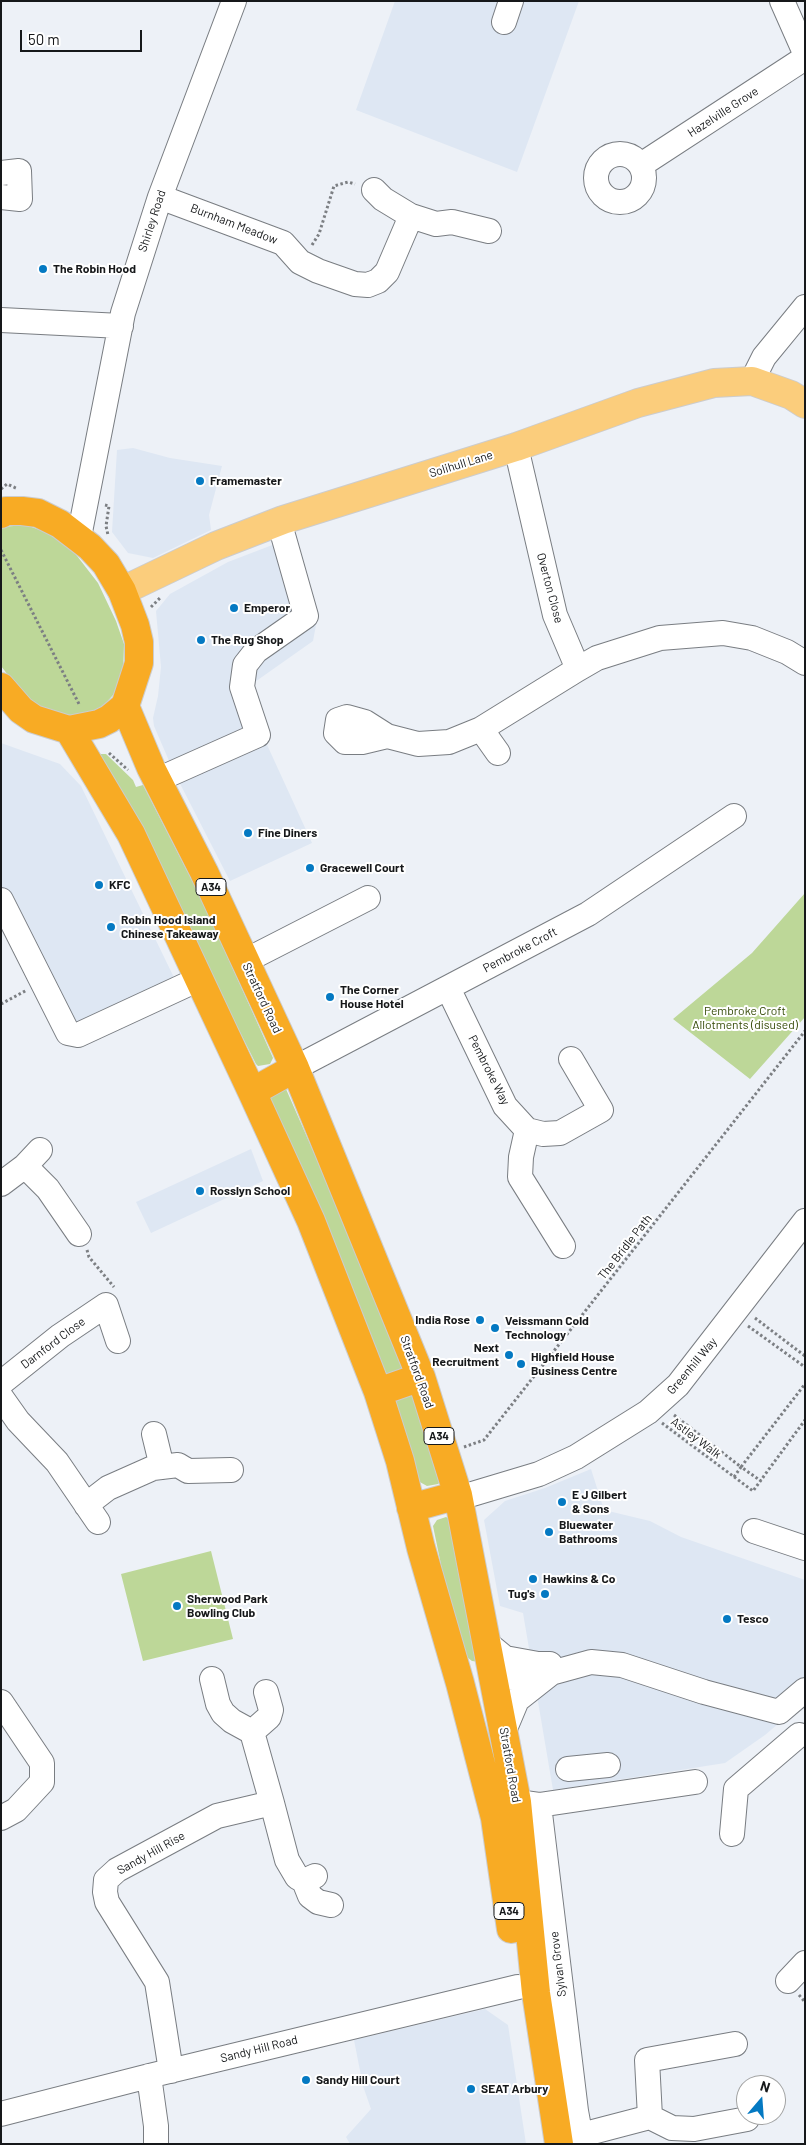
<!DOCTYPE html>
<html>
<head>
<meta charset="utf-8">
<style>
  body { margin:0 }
  #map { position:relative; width:806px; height:2145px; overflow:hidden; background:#edf1f7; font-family:Barlow,sans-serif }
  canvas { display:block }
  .frame { position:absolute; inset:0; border:2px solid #16181a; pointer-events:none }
  .north { position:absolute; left:736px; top:2075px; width:50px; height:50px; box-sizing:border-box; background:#fff; border:1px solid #a2a3a3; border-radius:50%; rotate:18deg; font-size:14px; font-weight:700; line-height:20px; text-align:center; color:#16181a }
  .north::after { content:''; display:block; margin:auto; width:18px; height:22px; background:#0479c2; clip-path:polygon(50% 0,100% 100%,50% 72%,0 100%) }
  .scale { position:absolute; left:20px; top:30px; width:122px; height:22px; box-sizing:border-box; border:2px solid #16181a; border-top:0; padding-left:6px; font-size:15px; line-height:18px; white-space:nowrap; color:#16181a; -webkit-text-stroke:4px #fff; paint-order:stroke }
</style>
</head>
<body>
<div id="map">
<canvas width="806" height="2145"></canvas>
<div class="frame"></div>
<div class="north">N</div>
<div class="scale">50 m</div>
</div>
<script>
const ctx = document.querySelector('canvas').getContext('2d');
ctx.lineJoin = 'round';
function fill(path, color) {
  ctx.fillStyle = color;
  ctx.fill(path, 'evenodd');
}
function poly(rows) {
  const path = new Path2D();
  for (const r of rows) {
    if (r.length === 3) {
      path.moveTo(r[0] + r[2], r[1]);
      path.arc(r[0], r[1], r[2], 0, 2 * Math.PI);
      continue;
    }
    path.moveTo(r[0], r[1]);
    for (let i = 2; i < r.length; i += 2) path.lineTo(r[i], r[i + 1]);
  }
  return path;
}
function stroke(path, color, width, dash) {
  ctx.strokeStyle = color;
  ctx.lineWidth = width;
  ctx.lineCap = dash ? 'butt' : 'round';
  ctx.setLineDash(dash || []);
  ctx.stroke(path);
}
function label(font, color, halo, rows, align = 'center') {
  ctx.font = font + ' Barlow,sans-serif';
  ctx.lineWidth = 4;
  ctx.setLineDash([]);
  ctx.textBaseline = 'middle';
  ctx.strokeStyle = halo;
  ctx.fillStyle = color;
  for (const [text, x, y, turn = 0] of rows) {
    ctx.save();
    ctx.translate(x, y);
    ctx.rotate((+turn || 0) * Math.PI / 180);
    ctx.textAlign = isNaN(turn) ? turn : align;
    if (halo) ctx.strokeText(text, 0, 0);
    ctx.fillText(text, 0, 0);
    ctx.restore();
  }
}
const built = poly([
  [395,1,579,1,517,172,356,110],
  [133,448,170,458,222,466,209,515,211,530,153,558,128,553,112,532,117,450],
  [288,539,316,625,313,641,252,684,263,736,312,843,230,881,173,770,154,726,153,718,158,696,161,667,156,611,170,594,228,562],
  [1,743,60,764,81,786,181,992,72,1044,66,1045,1,916],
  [251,1149,263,1181,151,1233,136,1202],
  [591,1469,604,1510,650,1521,681,1537,805,1580,805,1701,765,1735,725,1763,553,1790,523,1613,500,1606,484,1520,505,1501,545,1488],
  [485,2009,508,2025,526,2144,350,2144,346,2137,371,2109,363,2086,354,2040]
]);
const green = poly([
  [26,525,51,534,74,552,98,583,116,621,124,644,123,676,113,695,98,712,80,716,56,716,29,702,1,666,1,527],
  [100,754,106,754,133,780,136,787,143,785,199,894,252,1011,273,1058,270,1064,258,1066,256,1064],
  [805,893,805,1017,750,1079,673,1019,752,953],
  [286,1089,408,1368,384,1382,267,1099,274,1090],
  [412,1393,440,1482,438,1484,427,1486,418,1481,392,1401],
  [446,1517,453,1521,480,1662,472,1661,463,1654,458,1647,433,1526,437,1520],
  [211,1551,233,1639,143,1661,121,1574]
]);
const path = poly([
  [312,245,319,234,334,186,348,182,355,184],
  [1,489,7,484,18,489],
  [105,505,109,506,106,526,108,535],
  [1,550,80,706],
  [151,607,161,597],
  [109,753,128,770],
  [1,1004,27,990],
  [87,1250,89,1257,114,1287],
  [755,1318,805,1356],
  [748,1326,805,1367],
  [674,1415,741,1467,805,1384],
  [662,1423,753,1491,805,1420],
  [464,1447,484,1440,805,1031],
  [734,1477,741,1467,761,1481],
  [799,1995,805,2002]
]);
const minor = poly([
  [782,1,805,53],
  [504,22,511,1],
  [620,178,24],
  [641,165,805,58],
  [1,173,19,171,20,199,1,197],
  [160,197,283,243,300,262,318,271,355,284,368,285,378,281,387,272,411,216,383,199,374,190],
  [411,216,436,224,452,222,489,231],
  [1,320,121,326],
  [752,381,764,357,805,307],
  [516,447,555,615,578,669,597,658,660,638,723,633,752,638,787,652,805,663],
  [79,537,123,313,160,197,234,1],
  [387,736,362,742,345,742,336,733,338,720,347,717,365,722,387,736,418,744,449,742,481,729],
  [498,753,481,729,578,669],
  [157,780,258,735,242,687,245,665,256,651,306,616,279,521],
  [1,900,68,1033,78,1035,199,979],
  [245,961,368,898],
  [448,988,505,1106,527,1130,543,1134,560,1133,601,1110,571,1059],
  [295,1068,588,914,734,816],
  [527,1130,521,1157,520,1177,563,1246],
  [25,1166,40,1150],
  [1,1184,25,1166,48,1189,79,1234],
  [1,1383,60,1336,106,1305,118,1341],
  [1,1397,18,1421,57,1462,98,1522],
  [154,1434,162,1467],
  [458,1495,469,1495,539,1474,576,1457,648,1412,678,1385,805,1221],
  [86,1505,108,1488,153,1468,178,1465,188,1471,231,1470],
  [754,1531,805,1548],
  [488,1644,505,1658,538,1664,550,1664],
  [494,1677,520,1678,551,1673,591,1662,622,1665,704,1692,779,1712,805,1690],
  [1,1702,42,1763,42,1782,16,1810,1,1818],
  [504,1731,517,1700,550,1674],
  [252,1732,269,1717,271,1710,266,1692],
  [568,1769,608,1765],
  [517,1802,539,1805,576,2111,582,2144],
  [272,1803,287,1860,297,1877,304,1881,315,1876],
  [539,1805,695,1782],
  [732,1834,736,1789,799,1735],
  [304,1881,310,1896,318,1902,331,1905],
  [788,1981,805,1963],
  [171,2071,157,1982,107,1902,105,1892,106,1880,117,1870,217,1816,272,1803,252,1732,232,1721,223,1713,218,1704,212,1679],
  [149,2076,156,2126,156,2144],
  [1,2114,149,2076,518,1987],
  [650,2117,672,2128,694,2129,747,2119],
  [581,2135,650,2117,647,2060,735,2044]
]);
const major = poly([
  [122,591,216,546,283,520,516,447,638,403,714,383,752,381,791,395,805,404]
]);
const highway = poly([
  [1,514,6,511,22,511,38,513,60,524,90,547,106,564,122,591,135,625,139,642,139,663,125,706,109,719,99,724,69,730,34,719,21,710,1,687],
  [125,706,151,768,204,872,295,1068,421,1377,458,1495,517,1802,536,1993,559,2144],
  [69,730,131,834,252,1092,311,1221,378,1392,400,1461,421,1548,460,1683,495,1818,511,1929],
  [252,1092,295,1068],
  [378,1392,421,1377],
  [411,1508,458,1495]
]);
const markers = [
  [43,269,5,"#0479c2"],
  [200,481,5,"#0479c2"],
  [234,608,5,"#0479c2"],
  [201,640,5,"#0479c2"],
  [248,833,5,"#0479c2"],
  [310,868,5,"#0479c2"],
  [99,885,5,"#0479c2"],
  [111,927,5,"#0479c2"],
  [330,997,5,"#0479c2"],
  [200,1191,5,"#0479c2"],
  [480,1320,5,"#0479c2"],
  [495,1328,5,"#0479c2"],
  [509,1355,5,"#0479c2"],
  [521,1364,5,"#0479c2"],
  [562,1502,5,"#0479c2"],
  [549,1532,5,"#0479c2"],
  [533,1579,5,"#0479c2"],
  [545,1594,5,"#0479c2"],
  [177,1606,5,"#0479c2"],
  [727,1619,5,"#0479c2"],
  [306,2080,5,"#0479c2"],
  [471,2089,5,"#0479c2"]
];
const shields = [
  [211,887,30],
  [439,1436,30],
  [509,1911,30]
];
const shieldNames = [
  ["A34",211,887],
  ["A34",439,1436],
  ["A34",509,1911]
];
const streetNames = [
  ["Hazelville Grove",723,112,-33],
  ["Shirley Road",152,221,-72],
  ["Burnham Meadow",234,224,21],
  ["Solihull Lane",461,464,-17],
  ["Overton Close",550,588,75],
  ["Pembroke Croft",520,950,-28],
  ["Stratford Road",262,998,65],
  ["Pembroke Way",489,1070,63],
  ["The Bridle Path",625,1247,-52],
  ["Darnford Close",53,1343,-37],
  ["Greenhill Way",692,1366,-50],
  ["Stratford Road",417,1372,70],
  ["Astley Walk",696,1438,37],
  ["Stratford Road",510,1765,80],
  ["Sandy Hill Rise",151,1853,-29],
  ["Sylvan Grove",558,1964,-97],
  ["Sandy Hill Road",259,2049,-14]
];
const poiNames = [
  ["The Robin Hood",53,269],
  ["Framemaster",210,481],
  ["Emperor",244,608],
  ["The Rug Shop",211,640],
  ["Fine Diners",258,833],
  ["Gracewell Court",320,868],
  ["KFC",109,885],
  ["Robin Hood Island",121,920],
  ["Chinese Takeaway",121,934],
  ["The Corner",340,990],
  ["House Hotel",340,1004],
  ["Rosslyn School",210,1191],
  ["India Rose",470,1320,"right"],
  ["Veissmann Cold",505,1321],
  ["Technology",505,1335],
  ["Next",499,1348,"right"],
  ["Recruitment",499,1362,"right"],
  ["Highfield House",531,1357],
  ["Business Centre",531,1371],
  ["E J Gilbert",572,1495],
  ["& Sons",572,1509],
  ["Bluewater",559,1525],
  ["Bathrooms",559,1539],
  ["Hawkins & Co",543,1579],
  ["Tug's",535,1594,"right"],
  ["Sherwood Park",187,1599],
  ["Bowling Club",187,1613],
  ["Tesco",737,1619],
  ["Sandy Hill Court",316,2080],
  ["SEAT Arbury",481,2089]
];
const parkNames = [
  ["Pembroke Croft",745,1011],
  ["Allotments (disused)",745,1025]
];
fill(built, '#dee7f3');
fill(green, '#bdd798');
stroke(minor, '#797d82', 26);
stroke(major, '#cccccd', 30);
stroke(highway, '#cccccd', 30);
stroke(path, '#7c7f83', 3, [2.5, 2.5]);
stroke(minor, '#fff', 24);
stroke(major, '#fbcd7c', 28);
stroke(highway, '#f8ab24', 28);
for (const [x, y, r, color] of markers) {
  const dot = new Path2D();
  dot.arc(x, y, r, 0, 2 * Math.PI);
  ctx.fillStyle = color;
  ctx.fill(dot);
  stroke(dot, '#fff', 2);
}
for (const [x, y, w] of shields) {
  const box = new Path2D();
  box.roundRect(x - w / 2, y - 8.5, w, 17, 4);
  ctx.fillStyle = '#fff';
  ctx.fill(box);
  stroke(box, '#16181a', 1);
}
label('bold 11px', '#16181a', null, shieldNames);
label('12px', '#16181a', '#fff', streetNames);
label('bold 12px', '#16181a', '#fff', poiNames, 'left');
label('12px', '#354b07', '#fff', parkNames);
</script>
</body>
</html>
